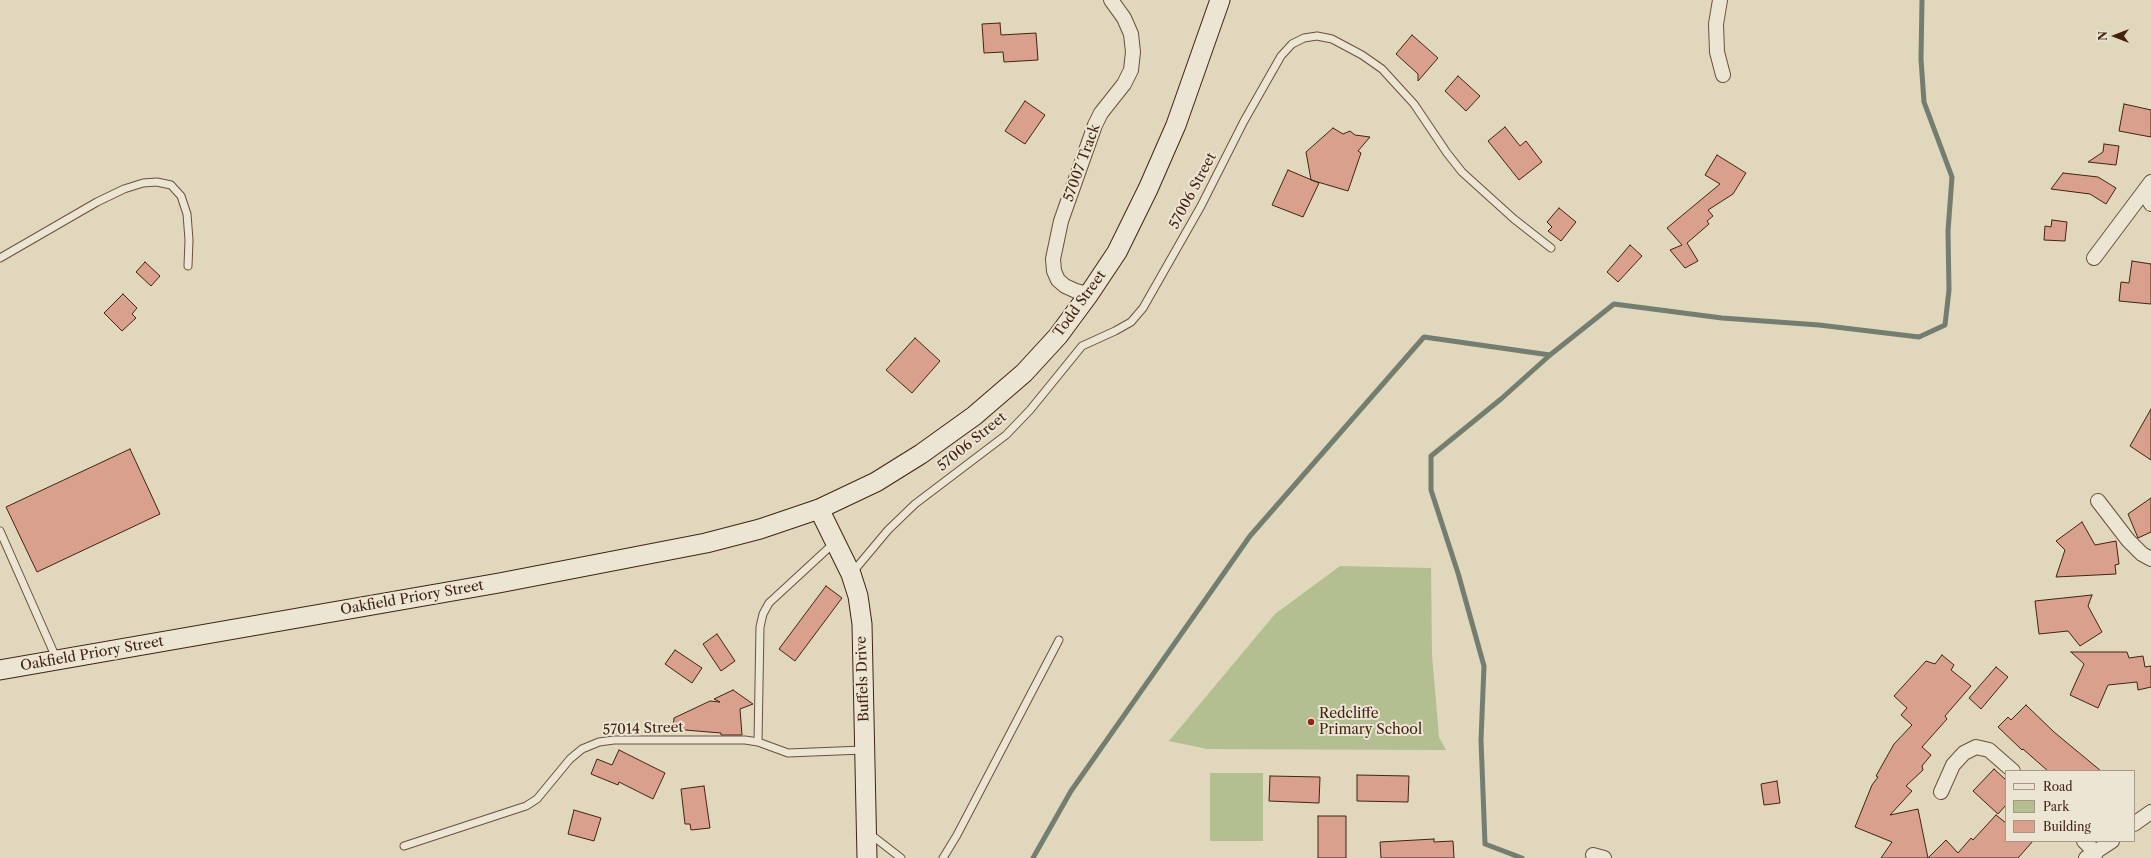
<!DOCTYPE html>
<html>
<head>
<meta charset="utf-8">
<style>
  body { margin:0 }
  #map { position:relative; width:2151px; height:858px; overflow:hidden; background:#e1d7bc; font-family:"Libre Caslon Text",serif }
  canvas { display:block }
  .legend { position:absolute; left:2005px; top:770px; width:130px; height:72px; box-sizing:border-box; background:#ece5d3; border:1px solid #a89786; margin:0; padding:5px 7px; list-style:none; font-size:12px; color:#422312 }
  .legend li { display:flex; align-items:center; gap:8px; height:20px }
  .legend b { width:20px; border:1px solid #a89786 }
  .north { position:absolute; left:2095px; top:16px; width:40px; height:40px; -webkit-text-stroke:3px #ece5d3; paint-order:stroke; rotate:270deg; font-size:11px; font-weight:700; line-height:16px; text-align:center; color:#422312 }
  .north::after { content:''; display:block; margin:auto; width:14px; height:18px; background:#422312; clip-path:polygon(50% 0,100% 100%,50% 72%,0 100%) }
</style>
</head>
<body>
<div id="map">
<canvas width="2151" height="858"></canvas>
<ul class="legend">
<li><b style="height:5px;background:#ece5d3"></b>Road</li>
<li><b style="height:11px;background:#b3be91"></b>Park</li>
<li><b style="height:11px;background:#daa08e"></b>Building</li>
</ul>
<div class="north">N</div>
</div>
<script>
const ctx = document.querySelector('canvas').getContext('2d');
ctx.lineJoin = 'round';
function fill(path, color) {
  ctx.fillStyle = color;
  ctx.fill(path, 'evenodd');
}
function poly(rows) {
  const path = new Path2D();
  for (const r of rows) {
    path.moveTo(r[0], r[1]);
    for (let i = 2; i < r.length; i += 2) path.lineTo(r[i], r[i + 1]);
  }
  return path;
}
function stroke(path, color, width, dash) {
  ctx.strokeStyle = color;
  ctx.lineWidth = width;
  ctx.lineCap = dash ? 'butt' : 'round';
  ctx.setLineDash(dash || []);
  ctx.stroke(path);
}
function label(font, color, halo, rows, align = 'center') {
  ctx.font = font + ' "Libre Caslon Text",serif';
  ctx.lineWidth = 4;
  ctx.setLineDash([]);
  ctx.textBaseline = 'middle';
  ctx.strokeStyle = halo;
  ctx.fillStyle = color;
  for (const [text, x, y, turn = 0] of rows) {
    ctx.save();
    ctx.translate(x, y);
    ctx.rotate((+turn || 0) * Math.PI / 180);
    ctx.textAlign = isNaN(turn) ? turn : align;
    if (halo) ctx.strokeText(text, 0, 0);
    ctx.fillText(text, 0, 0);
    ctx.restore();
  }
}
const green = poly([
  [1340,566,1431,568,1432,655,1439,737,1446,750,1207,749,1169,741,1275,614],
  [1210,773,1263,773,1263,841,1210,841]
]);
const stream = poly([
  [1033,858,1071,791,1250,536,1424,337,1550,355,1614,304,1722,318,1819,325,1919,337,1945,325,1949,290,1948,231,1952,177,1924,102,1921,59,1922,0],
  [1522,858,1485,844,1481,740,1484,666,1458,573,1431,490,1431,456,1501,399,1550,355]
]);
const building = poly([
  [1000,23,1001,35,1036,33,1038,60,1004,62,1003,52,984,53,982,24,1000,23],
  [1412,35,1438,58,1418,81,1418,74,1396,54,1412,35],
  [1458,76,1480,96,1466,111,1445,91,1458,76],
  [1025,101,1045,115,1025,144,1005,131,1025,101],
  [2124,104,2151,110,2151,137,2119,131,2124,104],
  [1505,127,1520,146,1526,141,1542,162,1519,180,1488,141,1505,127],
  [1333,128,1343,134,1350,131,1355,135,1370,137,1358,151,1361,153,1348,191,1311,180,1306,152,1333,128],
  [2104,144,2119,146,2116,165,2088,162,2103,152,2104,144],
  [1717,155,1746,173,1733,194,1708,210,1713,216,1707,221,1709,224,1687,243,1698,261,1685,268,1670,250,1682,245,1667,228,1720,184,1705,175,1717,155],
  [1288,170,1319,183,1303,217,1272,205,1288,170],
  [2063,173,2098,177,2116,188,2106,204,2090,194,2051,189,2063,173],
  [1559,208,1576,222,1561,241,1548,231,1552,227,1547,222,1559,208],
  [2052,220,2067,222,2065,241,2044,240,2045,226,2051,227,2052,220],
  [1630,245,1642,256,1618,282,1607,272,1630,245],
  [2132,261,2151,264,2151,304,2119,301,2121,282,2129,283,2132,261],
  [145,262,160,276,151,286,136,272,145,262],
  [123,294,137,308,132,314,136,318,122,331,104,313,123,294],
  [915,338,940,361,912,393,886,370,915,338],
  [2151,409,2151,460,2130,446,2151,409],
  [130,449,160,514,37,572,6,507,130,449],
  [2151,498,2151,532,2138,538,2128,514,2151,498],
  [2082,522,2095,545,2116,541,2119,564,2115,565,2116,574,2056,577,2065,550,2056,541,2082,522],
  [826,586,842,598,795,661,779,649,826,586],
  [2092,595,2088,606,2102,632,2080,646,2068,631,2039,634,2035,601,2092,595],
  [717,634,735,661,721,671,703,644,717,634],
  [675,650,702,668,692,683,665,664,675,650],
  [2071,652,2127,652,2129,658,2143,656,2145,667,2151,666,2151,687,2138,690,2137,682,2108,685,2098,708,2070,695,2084,664,2071,652],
  [1942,655,1954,665,1951,670,1971,686,1945,716,1947,719,1922,747,1931,755,1922,766,1923,770,1906,786,1912,791,1890,815,1918,809,1928,858,1881,858,1892,842,1855,827,1872,785,1878,777,1876,776,1894,744,1912,725,1901,715,1907,708,1894,696,1926,661,1935,664,1942,655],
  [1996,667,2008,677,1981,709,1969,698,1996,667],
  [733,690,753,704,740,709,742,735,721,735,721,733,673,729,674,718,710,701,720,702,714,699,733,690],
  [2026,705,2054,732,2101,771,2048,771,2023,749,2022,750,1998,727,2008,717,2011,720,2026,705],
  [619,750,665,773,653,799,619,782,618,785,591,774,597,759,612,765,619,750],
  [1994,769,2006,780,2006,805,1998,814,1973,791,1994,769],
  [1357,775,1409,776,1408,802,1357,801,1357,775],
  [1270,776,1320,777,1319,803,1269,801,1270,776],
  [1777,781,1780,803,1764,805,1761,784,1777,781],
  [704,786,710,828,691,830,690,824,685,824,681,789,704,786],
  [574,810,601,818,594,841,568,834,574,810],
  [1996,815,2006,823,2006,841,2033,841,2018,858,1928,858,1946,840,1958,853,1971,838,1973,840,1996,815],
  [1318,816,1346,816,1346,858,1318,858,1318,816],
  [1434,839,1434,842,1453,841,1454,858,1381,858,1380,842,1434,839]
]);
const lane = poly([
  [0,258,97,202,124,189,143,183,157,182,171,185,181,196,187,214,189,240,188,266],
  [0,531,57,660],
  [852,573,888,530,915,504,1006,435,1030,410,1082,346,1115,331,1131,322,1143,308,1201,206,1244,121,1281,56,1292,44,1304,38,1317,36,1332,39,1362,55,1382,69,1414,104,1447,153,1462,172,1514,219,1551,248],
  [758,742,760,627,763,614,769,603,834,543],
  [870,834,901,858],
  [404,846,526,806,537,799,570,759,582,749,599,742,614,740,745,740,758,742,788,753,863,750],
  [943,858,957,835,1059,640]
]);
const street = poly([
  [1720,0,1716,24,1717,52,1723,75],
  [2144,192,2151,204],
  [2094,258,2151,182],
  [1089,294,1076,291,1065,286,1058,280,1054,271,1053,259,1061,221,1095,125,1101,113,1124,84,1131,70,1133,52,1131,34,1124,18,1111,0],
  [2098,501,2128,540,2142,554,2151,559],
  [1941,792,1953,765,1964,753,1976,747,1989,750,2013,771],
  [2134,824,2151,812],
  [2084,841,2096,853],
  [1593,855,1604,858],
  [2086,858,2112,841]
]);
const secondary = poly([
  [819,509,851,574,858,596,862,624,867,858],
  [0,670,499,583,706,543,760,529,819,509,876,482,921,454,974,416,1024,373,1058,336,1089,294,1117,252,1148,189,1176,125,1220,0]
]);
const markers = [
  [1311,722,4,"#8f2418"]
];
const streetNames = [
  ["57007 Track",1082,163,-70],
  ["57006 Street",1193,191,-62],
  ["Todd Street",1080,304,-54],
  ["57006 Street",972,442,-39],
  ["Oakfield Priory Street",412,598,-10],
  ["Oakfield Priory Street",92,654,-10],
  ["Buffels Drive",863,679,-92],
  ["57014 Street",643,729,-2]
];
const poiNames = [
  ["Redcliffe",1319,714],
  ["Primary School",1319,730]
];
fill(green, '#b3be91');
stroke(stream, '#737e70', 5);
fill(building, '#daa08e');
stroke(building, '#422312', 1);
stroke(lane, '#6a503c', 9);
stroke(street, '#6a503c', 16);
stroke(secondary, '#422312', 21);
stroke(lane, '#ece5d3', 7);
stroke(street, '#ece5d3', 14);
stroke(secondary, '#ece5d3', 19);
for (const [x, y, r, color] of markers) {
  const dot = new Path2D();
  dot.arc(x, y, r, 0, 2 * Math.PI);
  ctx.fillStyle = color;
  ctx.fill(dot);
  stroke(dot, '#ece5d3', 1.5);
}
label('14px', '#422312', '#ece5d3', streetNames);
label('14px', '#422312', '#ece5d3', poiNames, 'left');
</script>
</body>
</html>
